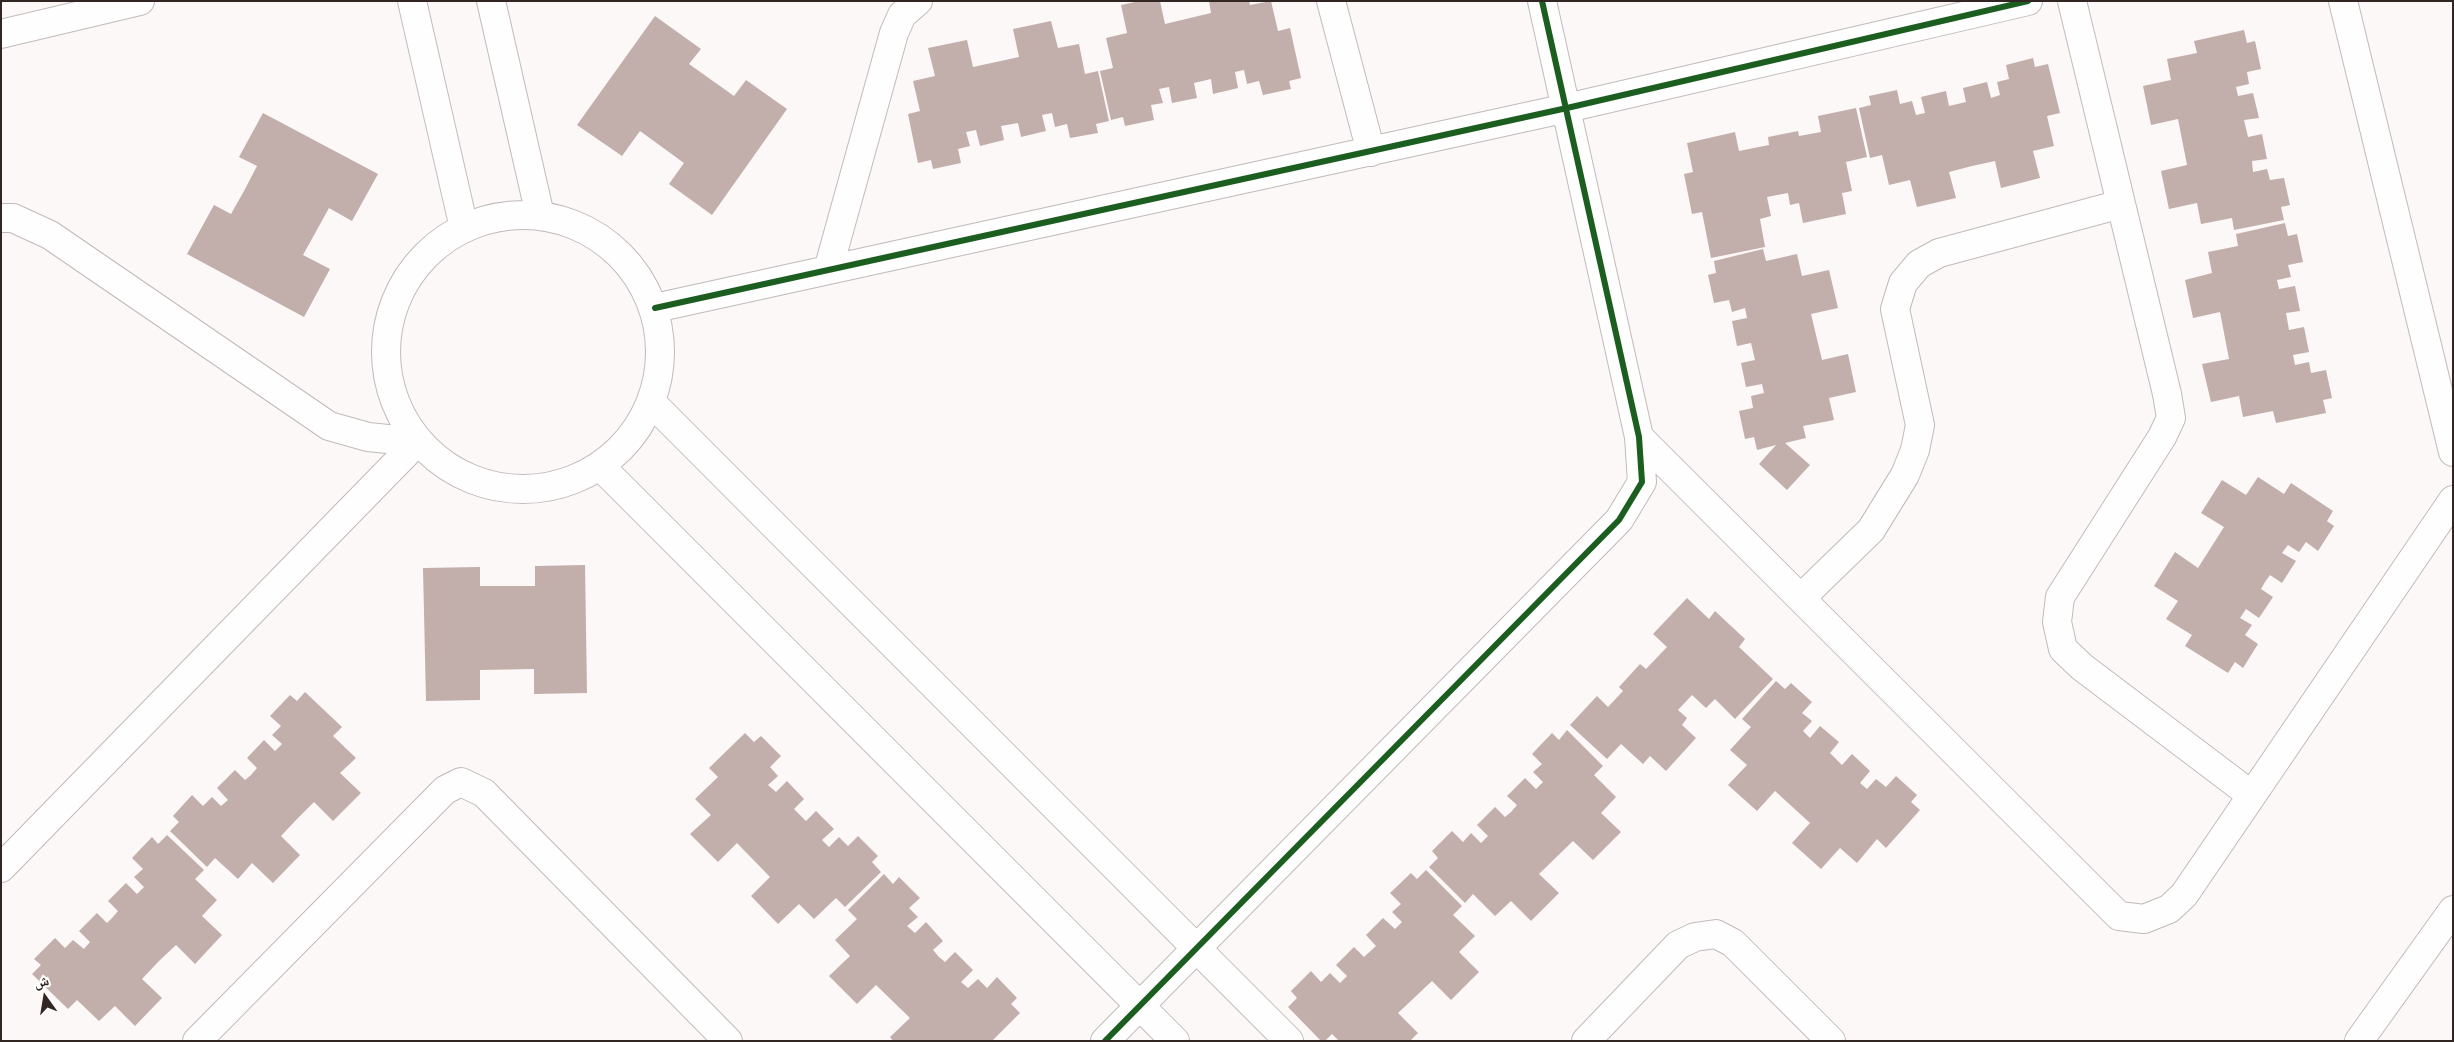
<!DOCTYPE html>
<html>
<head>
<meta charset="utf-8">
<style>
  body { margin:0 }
  #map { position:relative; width:2454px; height:1042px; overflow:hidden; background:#fcf8f8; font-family:"Nunito Sans","Noto Naskh Arabic",sans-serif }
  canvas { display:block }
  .frame { position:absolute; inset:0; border:2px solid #322623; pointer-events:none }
  .north { position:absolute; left:20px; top:972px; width:50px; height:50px; -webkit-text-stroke:4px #fff; paint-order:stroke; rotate:347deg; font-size:14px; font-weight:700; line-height:20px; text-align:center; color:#322623 }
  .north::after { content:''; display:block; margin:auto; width:18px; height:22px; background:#322623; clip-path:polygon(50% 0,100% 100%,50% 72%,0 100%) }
</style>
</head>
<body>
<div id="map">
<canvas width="2454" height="1042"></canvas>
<div class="frame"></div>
<div class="north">ش</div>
</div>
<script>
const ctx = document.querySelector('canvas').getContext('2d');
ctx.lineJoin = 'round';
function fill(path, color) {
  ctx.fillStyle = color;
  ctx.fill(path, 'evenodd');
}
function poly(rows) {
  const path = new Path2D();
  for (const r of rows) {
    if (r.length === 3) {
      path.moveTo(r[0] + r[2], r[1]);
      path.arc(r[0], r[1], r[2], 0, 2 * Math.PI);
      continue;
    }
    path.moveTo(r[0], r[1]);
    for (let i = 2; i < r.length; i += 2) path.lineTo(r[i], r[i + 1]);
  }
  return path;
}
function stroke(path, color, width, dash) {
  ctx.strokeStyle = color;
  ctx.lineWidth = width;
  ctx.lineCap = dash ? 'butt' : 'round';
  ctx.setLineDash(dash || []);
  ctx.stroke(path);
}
const building = poly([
  [1140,1,1160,1,1165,24,1211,13,1209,1,1249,1,1250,5,1271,1,1278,31,1290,28,1301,78,1289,81,1291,89,1263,95,1259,81,1247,84,1244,70,1235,72,1238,88,1213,94,1211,79,1194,83,1197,98,1172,103,1169,87,1159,89,1163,103,1151,105,1154,120,1125,126,1123,117,1111,120,1100,71,1113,68,1106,38,1127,33,1121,5],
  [655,16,701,49,689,64,734,96,746,80,787,109,712,215,669,184,684,163,640,131,622,156,577,125],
  [1051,21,1058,48,1079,44,1085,74,1098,71,1109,121,1096,124,1098,133,1070,138,1067,124,1055,127,1052,113,1042,115,1046,131,1021,137,1018,123,1001,126,1004,140,980,146,976,130,966,132,970,146,958,149,961,163,933,169,931,160,918,163,908,114,920,111,913,81,935,76,928,48,967,40,973,67,1019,57,1013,29],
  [2244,30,2247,43,2255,41,2261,69,2247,72,2249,84,2236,87,2238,96,2253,93,2259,118,2244,120,2248,137,2262,134,2267,159,2252,161,2253,172,2267,169,2270,180,2284,178,2290,205,2281,207,2284,220,2234,230,2232,218,2201,224,2197,203,2169,209,2161,171,2187,165,2178,119,2151,125,2143,86,2171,80,2167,59,2197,53,2194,41],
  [2033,58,2035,67,2048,64,2060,113,2047,116,2054,146,2033,151,2040,178,2001,188,1995,161,1972,166,1949,172,1956,198,1917,207,1910,180,1889,185,1882,155,1870,158,1859,108,1871,105,1869,96,1897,90,1900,104,1912,101,1916,115,1925,113,1921,97,1946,91,1949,106,1966,102,1963,88,1987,82,1991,98,2000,95,1997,82,2009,79,2006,65],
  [1856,108,1867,157,1846,162,1852,191,1842,193,1846,214,1803,223,1799,203,1790,205,1788,193,1767,197,1771,216,1760,219,1765,247,1711,258,1702,212,1692,214,1684,174,1693,172,1687,143,1735,132,1739,151,1769,145,1768,137,1798,131,1799,136,1821,132,1818,116],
  [263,113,378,174,352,221,329,208,303,255,330,269,304,317,187,254,214,205,231,214,244,191,257,166,239,157],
  [2285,223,2288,236,2297,234,2303,262,2288,265,2291,277,2277,280,2279,289,2295,286,2300,311,2286,313,2289,330,2304,327,2309,352,2293,355,2295,365,2309,362,2311,373,2326,370,2332,398,2323,400,2326,413,2276,423,2273,411,2243,417,2239,396,2211,402,2202,364,2229,359,2220,312,2193,318,2185,280,2212,273,2208,252,2238,246,2236,234],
  [1763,249,1766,261,1797,254,1802,276,1829,270,1838,308,1811,314,1822,360,1848,354,1856,392,1829,398,1834,420,1803,426,1806,438,1785,443,1810,465,1787,490,1759,464,1776,445,1757,450,1754,437,1745,439,1739,411,1753,408,1751,396,1764,393,1762,384,1746,387,1741,363,1755,360,1751,343,1737,346,1732,321,1747,318,1745,308,1732,312,1729,300,1714,303,1708,275,1716,273,1714,261],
  [2258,477,2284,494,2291,483,2333,511,2327,521,2334,526,2318,551,2306,542,2299,552,2288,545,2282,553,2296,561,2282,583,2270,575,2265,582,2261,589,2273,597,2259,618,2246,609,2240,618,2252,625,2245,635,2258,644,2243,668,2235,662,2228,673,2185,646,2192,635,2166,619,2178,601,2154,586,2175,552,2198,568,2224,527,2201,513,2222,480,2246,495],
  [585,565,587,693,534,694,534,669,480,670,480,700,426,701,423,568,480,567,480,586,535,586,535,566],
  [1687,598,1709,619,1715,611,1745,639,1739,647,1773,679,1735,719,1715,699,1706,708,1692,695,1678,710,1687,718,1682,725,1696,738,1666,771,1650,756,1643,764,1621,744,1607,759,1570,725,1597,696,1608,707,1623,691,1619,687,1640,664,1646,669,1667,647,1653,634],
  [1776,681,1785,689,1791,683,1812,702,1802,713,1812,721,1803,731,1810,738,1820,726,1839,742,1830,753,1842,765,1852,754,1870,771,1860,783,1867,789,1876,779,1886,787,1896,776,1917,795,1911,802,1920,810,1886,848,1877,839,1857,863,1840,848,1821,869,1792,843,1810,823,1775,791,1757,811,1728,785,1747,765,1730,750,1751,727,1742,719],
  [305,692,342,727,333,736,356,758,340,773,361,793,333,821,314,802,297,819,281,836,300,855,273,883,252,863,238,879,215,858,207,867,170,831,179,822,173,816,192,795,203,806,212,797,221,806,228,800,217,788,235,770,245,780,251,775,257,768,247,758,264,740,275,751,282,744,272,735,281,726,270,716,290,695,297,701],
  [1567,730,1603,766,1594,775,1616,797,1601,813,1621,832,1593,860,1573,841,1539,874,1559,893,1531,921,1511,901,1495,916,1473,894,1465,903,1429,867,1438,858,1432,851,1452,831,1463,842,1471,833,1481,843,1488,836,1477,825,1495,807,1505,817,1511,812,1517,805,1507,796,1525,778,1536,789,1543,782,1533,772,1542,764,1532,754,1552,733,1559,740],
  [745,733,754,742,761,736,781,756,770,767,778,776,768,785,776,792,787,781,804,799,794,809,806,821,816,811,834,829,822,840,829,847,839,837,848,846,858,836,878,856,872,862,881,872,845,907,836,898,814,919,799,904,778,924,751,896,770,877,737,843,718,862,690,834,711,815,695,799,718,777,709,768],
  [167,835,204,870,195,879,217,900,202,916,222,935,195,964,176,945,159,961,142,979,162,998,135,1026,115,1006,99,1021,77,1000,68,1009,32,974,41,965,34,959,55,938,65,948,73,940,84,949,90,942,79,931,97,913,107,923,113,917,118,911,108,901,126,883,137,894,144,887,134,877,143,869,132,858,152,837,158,844],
  [1426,870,1462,906,1453,915,1475,936,1459,952,1479,972,1451,1000,1432,981,1398,1013,1418,1033,1410,1041,1339,1041,1332,1034,1325,1041,1321,1041,1288,1007,1297,998,1291,991,1311,971,1321,982,1330,973,1340,983,1347,976,1336,965,1354,947,1364,957,1376,946,1366,935,1383,918,1395,929,1402,922,1392,912,1401,904,1390,893,1411,873,1417,879],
  [884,874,893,884,899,877,920,898,909,908,918,917,907,926,915,933,926,922,943,941,933,950,939,957,945,962,955,952,973,970,961,982,968,988,978,979,987,988,997,977,1017,998,1011,1004,1020,1013,992,1041,893,1041,890,1037,910,1018,876,985,857,1004,829,976,850,956,835,940,857,919,848,910]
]);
const minor = poly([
  [412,1,464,228],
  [491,1,540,215],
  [1331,1,1371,152],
  [2072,1,2167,394,2171,418,2162,437,2060,597,2057,622,2063,649,2082,667,2250,794],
  [2343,1,2453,452],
  [1,34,140,1],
  [523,352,137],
  [1,218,13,218,50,235,329,426,368,437,417,442],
  [828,270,894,33,902,15,918,1],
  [655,308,1567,108,2028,1],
  [651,402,1289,1041],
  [1639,437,2119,916,2144,919,2169,909,2184,895,2453,500],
  [600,466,1175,1041],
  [1801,598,1871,530,1905,475,1915,450,1920,425,1895,309,1903,283,1919,264,1939,253,2121,204],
  [1,868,417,442],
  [197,1041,445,790,461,782,484,793,728,1041],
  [1105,1041,1619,520,1642,482,1639,437,1542,1],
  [1586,1041,1678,945,1695,937,1716,934,1733,943,1831,1041],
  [2359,1041,2453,910]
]);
const cycleway = poly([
  [655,308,1567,108,2028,1],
  [1105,1041,1619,520,1642,482,1639,437,1542,1]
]);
fill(building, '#c2aeaa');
stroke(minor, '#c2bab9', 30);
stroke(minor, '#fffefe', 28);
stroke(cycleway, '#1b5e20', 6);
</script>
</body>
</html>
